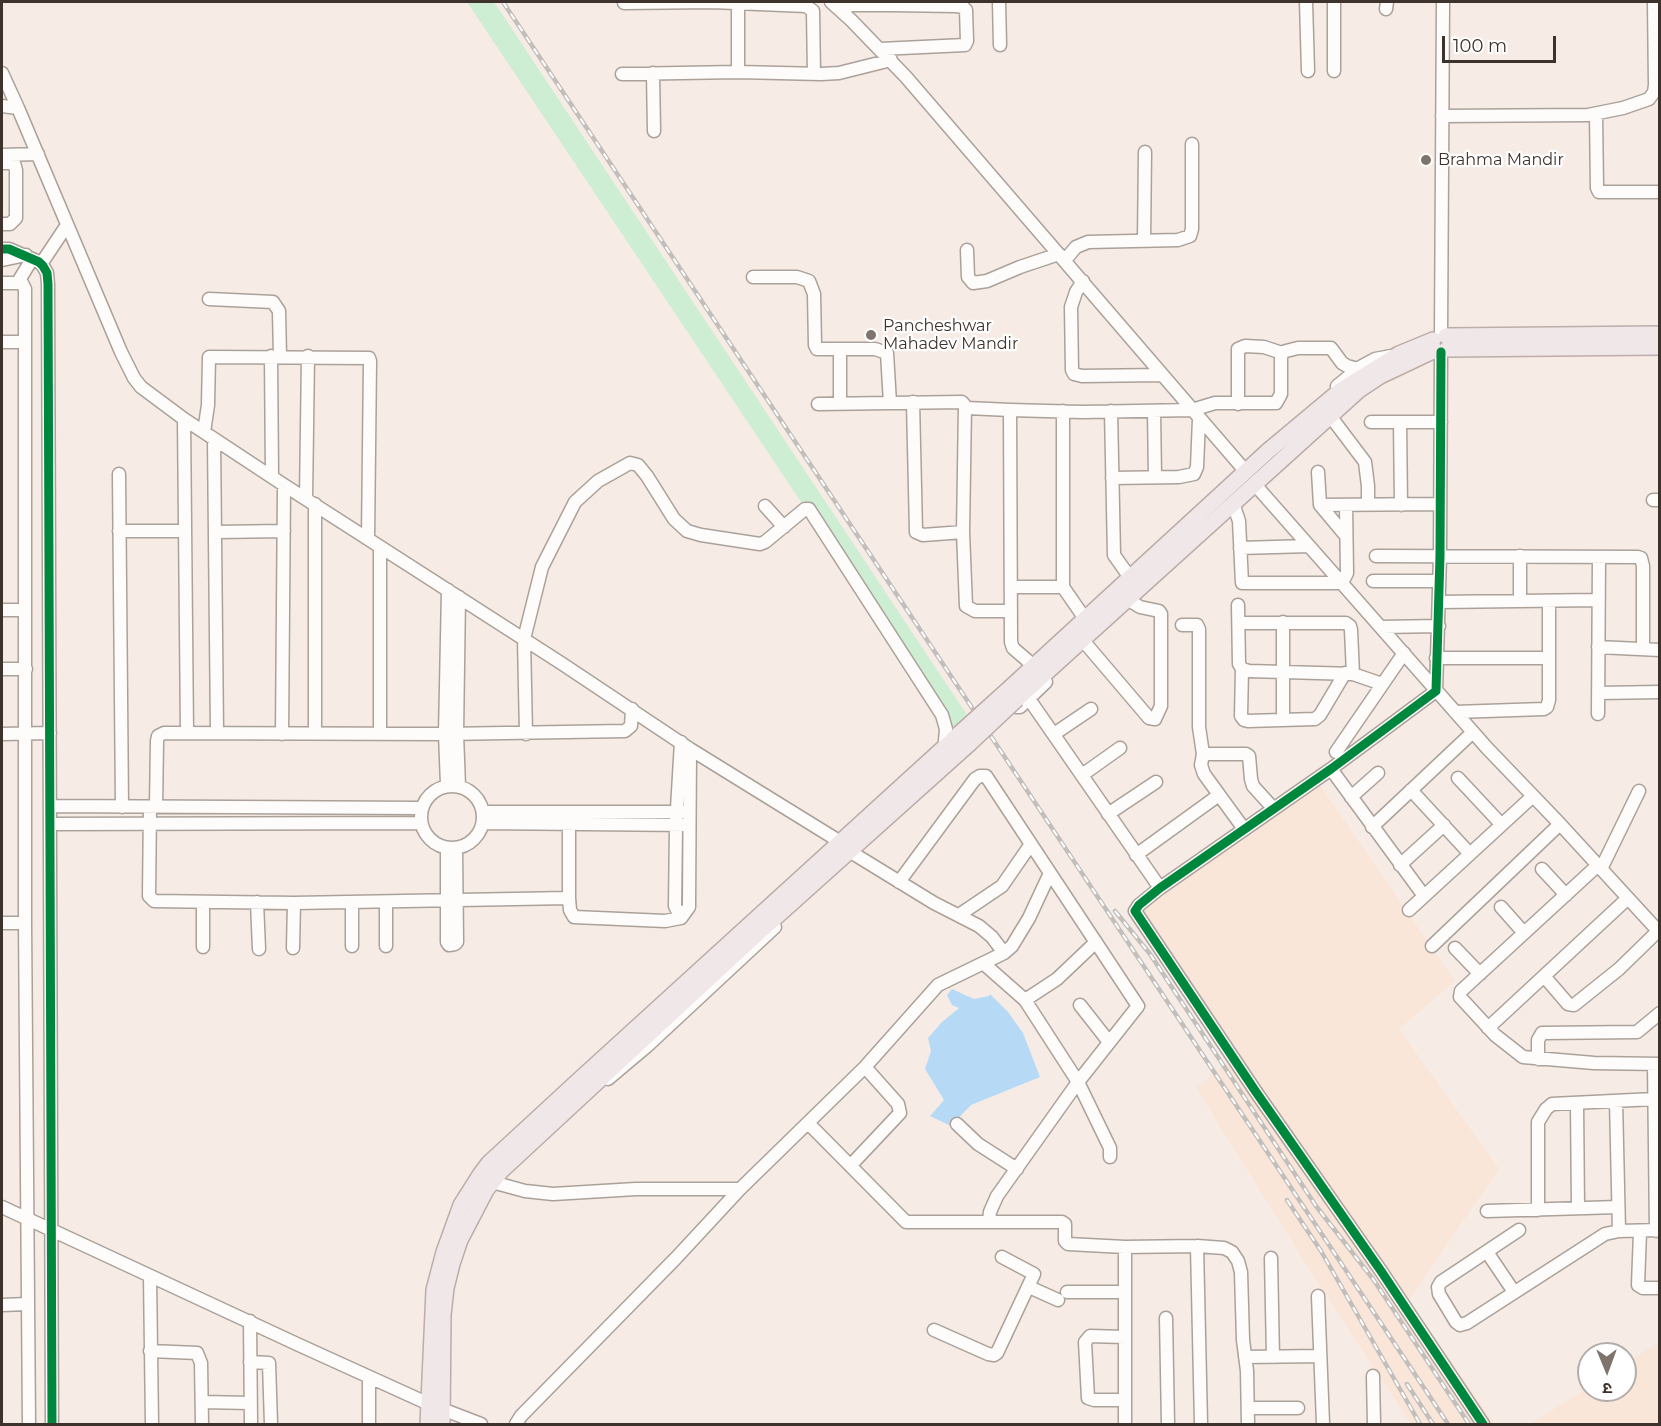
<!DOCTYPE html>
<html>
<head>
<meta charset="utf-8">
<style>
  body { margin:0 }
  #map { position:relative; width:1661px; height:1426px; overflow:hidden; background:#f6ece5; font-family:Montserrat,"Noto Sans Devanagari",sans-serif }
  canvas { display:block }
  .frame { position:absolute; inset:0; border:3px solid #3e332c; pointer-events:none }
  .north { position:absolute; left:1577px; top:1342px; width:60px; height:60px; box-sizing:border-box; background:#fff; border:2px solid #b2adab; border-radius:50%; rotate:179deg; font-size:16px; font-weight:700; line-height:24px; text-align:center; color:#3e332c }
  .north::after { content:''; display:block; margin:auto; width:21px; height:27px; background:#7e746d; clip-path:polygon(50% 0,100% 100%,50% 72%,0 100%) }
  .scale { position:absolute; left:1442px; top:36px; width:114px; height:27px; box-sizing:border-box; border:3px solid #3e332c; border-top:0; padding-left:8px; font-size:18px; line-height:21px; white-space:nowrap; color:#3e332c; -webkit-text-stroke:4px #fff; paint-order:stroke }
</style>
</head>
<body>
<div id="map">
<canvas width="1661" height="1426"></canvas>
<div class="frame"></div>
<div class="north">उ</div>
<div class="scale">100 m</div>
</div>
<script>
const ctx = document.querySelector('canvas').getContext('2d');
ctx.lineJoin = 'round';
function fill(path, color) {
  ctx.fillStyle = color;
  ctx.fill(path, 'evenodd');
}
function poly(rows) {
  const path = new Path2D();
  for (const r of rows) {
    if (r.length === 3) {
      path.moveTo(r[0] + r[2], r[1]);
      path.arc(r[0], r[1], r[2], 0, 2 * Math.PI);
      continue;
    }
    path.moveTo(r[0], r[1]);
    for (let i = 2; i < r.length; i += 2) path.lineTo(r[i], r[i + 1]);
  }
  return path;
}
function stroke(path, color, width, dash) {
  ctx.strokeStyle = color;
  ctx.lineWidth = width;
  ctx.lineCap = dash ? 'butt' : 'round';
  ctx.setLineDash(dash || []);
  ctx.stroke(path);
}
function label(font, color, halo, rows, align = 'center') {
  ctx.font = font + ' Montserrat,sans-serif';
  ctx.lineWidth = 4.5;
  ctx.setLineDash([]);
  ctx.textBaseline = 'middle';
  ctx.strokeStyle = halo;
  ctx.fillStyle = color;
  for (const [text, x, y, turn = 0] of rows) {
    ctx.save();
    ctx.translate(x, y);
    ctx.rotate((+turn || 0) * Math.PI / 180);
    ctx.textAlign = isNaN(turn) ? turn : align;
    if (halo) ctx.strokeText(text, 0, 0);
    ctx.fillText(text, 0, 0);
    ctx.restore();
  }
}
const built = poly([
  [1320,785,1455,981,1399,1029,1499,1169,1409,1300,1495,1424,1411,1424,1316,1280,1196,1088,1239,1052,1140,911],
  [1659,1342,1659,1424,1530,1424,1589,1387,1589,1390,1625,1390,1625,1364]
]);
const green = poly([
  [467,2,494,2,967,715,952,728]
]);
const water = poly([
  [952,989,974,999,989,996,990,994,1008,1012,1023,1033,1040,1077,971,1105,951,1126,930,1116,944,1100,925,1069,931,1051,928,1038,942,1022,959,1008,952,1005,947,995]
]);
const minor = poly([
  [831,2,852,21,906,77,1241,466],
  [999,2,1000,45],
  [1306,2,1308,71],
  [624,3,712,2,806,6,813,11,814,74],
  [840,9,852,5,891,5,956,6,963,7,966,10,967,41,965,45,880,49],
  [1386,9,1387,2],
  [1334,71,1334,2],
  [738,72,738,3],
  [2,73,18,108,121,352,134,378,141,387,184,419,284,485,561,663,690,749,834,838],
  [653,73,654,131],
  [622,74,738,72,821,74,839,73,891,60],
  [2,106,18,108],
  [1596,114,1597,188,1599,192,1660,192],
  [1442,116,1588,115,1623,108,1649,99,1654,92,1655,85,1654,2],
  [2,155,38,154],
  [2,163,14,163,16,170,16,218,10,224,2,224],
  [1144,240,1145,152],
  [2,249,9,249,39,262,43,266,47,273,48,284,52,1424],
  [967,250,968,277,973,283,987,281,1020,267,1059,254],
  [2,260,26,255],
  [1065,260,1076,247,1088,242,1178,240,1190,236,1192,229,1192,144],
  [41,264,67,225],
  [753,277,797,277,809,281,814,294,815,345,817,349,875,349,887,353,890,403],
  [1083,281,1076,292,1071,307,1072,370,1074,374,1082,376,1161,375],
  [18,282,32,259],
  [2,283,22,283,25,289,25,923,29,1424],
  [209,299,273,302,279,311,280,356],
  [1441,334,1443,2],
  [2,342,25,342],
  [840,350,840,403],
  [1441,352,1440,556,1436,691,1331,769,1160,888,1139,905,1135,911,1256,1092,1381,1271,1483,1424],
  [271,356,272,476],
  [1337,386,1362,366,1375,359,1391,356],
  [913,402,916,532,923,535,963,532],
  [818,404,962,402,967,408,1010,410,1082,412,1192,410,1215,403,1276,403,1281,394,1281,358,1282,353,1286,351,1298,348,1331,348,1342,363,1347,366,1358,369],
  [1238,404,1238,349,1245,346,1264,347,1282,353],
  [965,406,963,532,966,606,975,611,1011,611],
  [1010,410,1011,642,1013,648,1028,661],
  [1063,411,1063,587,1081,613],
  [1111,411,1114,555,1126,572],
  [1154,411,1155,477],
  [184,419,187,733],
  [1334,421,1365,462,1368,486,1368,505],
  [1371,422,1441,422],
  [1400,422,1401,505],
  [204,432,208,405,209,357,369,358,370,361,368,538],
  [214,439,217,733],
  [1318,472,1320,505,1346,536],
  [119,474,122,807],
  [1112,478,1179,477,1194,474,1197,467,1199,419],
  [1258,488,1487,748,1560,824,1660,933],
  [306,498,308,356],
  [1653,500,1660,500],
  [315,504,315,733],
  [1320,505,1440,504],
  [765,506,784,527],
  [1235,509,1239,521,1242,583,1342,583,1347,573,1346,505],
  [119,531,184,531],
  [217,532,284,531],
  [380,547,380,733],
  [1240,548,1309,546],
  [1376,556,1638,557,1641,558,1643,566,1643,649],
  [1373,581,1439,581],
  [1011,587,1063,587],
  [1520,601,1520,556],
  [1439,602,1598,600],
  [1238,605,1239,664,1242,669,1249,671,1353,674,1382,684],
  [2,610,25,610],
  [1239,623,1346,623,1350,626,1351,630,1353,674],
  [1182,625,1197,625,1199,629,1199,727,1203,754,1246,754,1249,756,1251,779,1253,786,1273,808],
  [1381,627,1439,626],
  [1086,644,1149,718,1155,719,1161,706,1161,614,1159,611,1140,607,1132,602],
  [1598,647,1660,650],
  [1436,658,1549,658],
  [2,669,26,669],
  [1242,669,1241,716,1244,720,1248,721,1315,719,1320,715,1345,673],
  [1598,693,1660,692],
  [1009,698,1016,707,1020,707,1046,682],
  [1029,699,1160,888],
  [1455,712,1544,709,1547,707,1549,700,1549,601],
  [1598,714,1599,557],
  [1283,720,1283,622],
  [2,734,50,733],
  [282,734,284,485],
  [526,734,524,639,542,567,575,502,598,481,630,463,638,465,647,476,674,519,687,531,701,535,760,544,765,542,805,509,809,509,942,715,946,729,945,741],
  [1054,734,1091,709],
  [1336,752,1404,653],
  [1203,754,1201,765,1204,774,1244,829],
  [1331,769,1424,896],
  [1082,775,1120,748],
  [1458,778,1501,824],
  [447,785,445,734,448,590],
  [452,817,31],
  [459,786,457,734,459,597],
  [1411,790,1470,854],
  [1351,797,1378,773],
  [50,806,421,808],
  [150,807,149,896,154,901,294,903,569,898],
  [156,807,157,741,158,736,164,733,445,734,625,731,631,726,632,709],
  [483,812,689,812],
  [1108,814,1156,782],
  [483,823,688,825],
  [569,823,569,898,570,910,574,917,665,921,681,918,689,907,690,749],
  [50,824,421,823],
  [1372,827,1473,732],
  [447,848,447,942,449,945,455,944,457,942,456,848],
  [854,854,934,903,979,926,992,937,1004,953],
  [1136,855,1219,795],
  [1400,865,1444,825],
  [1597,866,1461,991,1460,997,1495,1035,1523,1057,1594,1063,1660,1064],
  [1542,869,1566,895],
  [1601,869,1639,791],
  [899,882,975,779,980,776,986,776,1138,1006,1078,1082,997,1196,990,1212,989,1221],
  [257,902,259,949],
  [352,902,352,946],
  [1501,907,1524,933],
  [1409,910,1533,796],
  [959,915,1002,886,1031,844],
  [681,918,675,906,676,825,681,742],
  [2,923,25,923],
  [386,946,386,902],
  [1432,946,1560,824],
  [203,947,203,902],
  [293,948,294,903],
  [1455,948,1480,974],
  [983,963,1025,1000,1078,1082,1110,1148,1110,1157],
  [1544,976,1568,1004,1574,1005,1619,969,1658,931],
  [1025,1000,1057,979,1096,942],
  [1080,1005,1109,1042],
  [1488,1028,1628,898],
  [1538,1059,1538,1040,1542,1033,1637,1032,1660,1013],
  [1654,1064,1656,1231],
  [608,1079,646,1047,775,927],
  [1616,1101,1619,1231],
  [1577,1103,1578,1208],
  [808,1123,906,1222,1062,1222,1065,1224,1065,1241,1068,1244,1125,1247,1197,1246,1224,1248,1232,1252,1238,1261,1241,1272,1243,1340,1247,1371,1248,1424],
  [957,1124,978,1144,1017,1169],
  [851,1165,900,1113,898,1104,865,1067],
  [492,1182,525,1191,553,1194,636,1189,740,1189],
  [2,1207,299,1345,429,1404,481,1424],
  [1538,1210,1538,1122,1546,1109,1552,1104,1654,1099],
  [1487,1211,1618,1207],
  [1519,1230,1441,1282,1438,1287,1439,1294,1456,1322,1460,1325,1467,1323,1605,1234,1619,1231,1660,1230],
  [1640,1232,1638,1285,1643,1288,1660,1288],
  [1197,1246,1201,1424],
  [1125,1247,1125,1424],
  [1487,1252,1514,1292],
  [1271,1258,1273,1357],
  [150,1276,152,1424],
  [1029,1287,1058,1300],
  [1067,1292,1125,1292],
  [1318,1296,1323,1424],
  [2,1305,27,1304],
  [1166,1318,1168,1424],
  [250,1321,251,1424],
  [934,1330,988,1354,994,1355,997,1353,1034,1274,1002,1257],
  [150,1351,197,1353,201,1363,202,1424],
  [1245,1357,1320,1356],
  [250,1362,269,1363,271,1424],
  [1373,1376,1374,1424],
  [1125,1400,1094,1400,1088,1398,1085,1342,1090,1336,1125,1337],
  [202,1402,250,1403],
  [1248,1408,1298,1408],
  [369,1424,369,1377],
  [516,1424,521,1416,676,1258,740,1189,865,1067,938,985,1004,953,1012,946,1029,918,1050,873]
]);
const major = poly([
  [1446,336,1660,334],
  [1447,349,1660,347],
  [1011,687,1268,451,1341,390,1399,354,1433,340],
  [1017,699,1359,390,1380,376,1435,350],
  [428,1424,434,1290,444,1252,461,1205,480,1175,489,1163,579,1080,960,733],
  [442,1424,443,1315,446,1288,452,1264,460,1240,486,1190,501,1171,756,935,969,744]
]);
const rail = poly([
  [503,2,1448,1424],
  [1115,911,1150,954,1316,1206,1373,1279,1469,1424],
  [1287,1200,1321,1251,1420,1424],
  [1407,1384,1433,1424]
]);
const majorBridge = poly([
  [960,733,1011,687],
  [969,744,1017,699]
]);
const cycleway = poly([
  [2,249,9,249,39,262,43,266,47,273,48,284,52,1424],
  [1441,352,1440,556,1436,691,1331,769,1160,888,1139,905,1135,911,1256,1092,1381,1271,1483,1424]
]);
const markers = [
  [1426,160,6,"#7e746d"],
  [871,335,6,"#7e746d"]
];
const poiNames = [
  ["Brahma Mandir",1438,160],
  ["Pancheshwar",883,326],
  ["Mahadev Mandir",883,344]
];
fill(built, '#fae6d8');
fill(green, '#ceeed4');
fill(water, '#b6daf6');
stroke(minor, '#aaa19a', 15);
stroke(major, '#bdaca9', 18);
stroke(minor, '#fefcfb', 12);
stroke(major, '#f0e8e8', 15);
stroke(rail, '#c1bebc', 4.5);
stroke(rail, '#fff', 2, [7]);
stroke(majorBridge, '#bdaca9', 18, []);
stroke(majorBridge, '#f0e8e8', 15);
stroke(cycleway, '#00873e', 9);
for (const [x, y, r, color] of markers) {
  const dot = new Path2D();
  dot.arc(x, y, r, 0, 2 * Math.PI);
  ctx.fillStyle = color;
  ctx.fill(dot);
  stroke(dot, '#fff', 2);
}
label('16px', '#3e332c', '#fff', poiNames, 'left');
</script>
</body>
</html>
